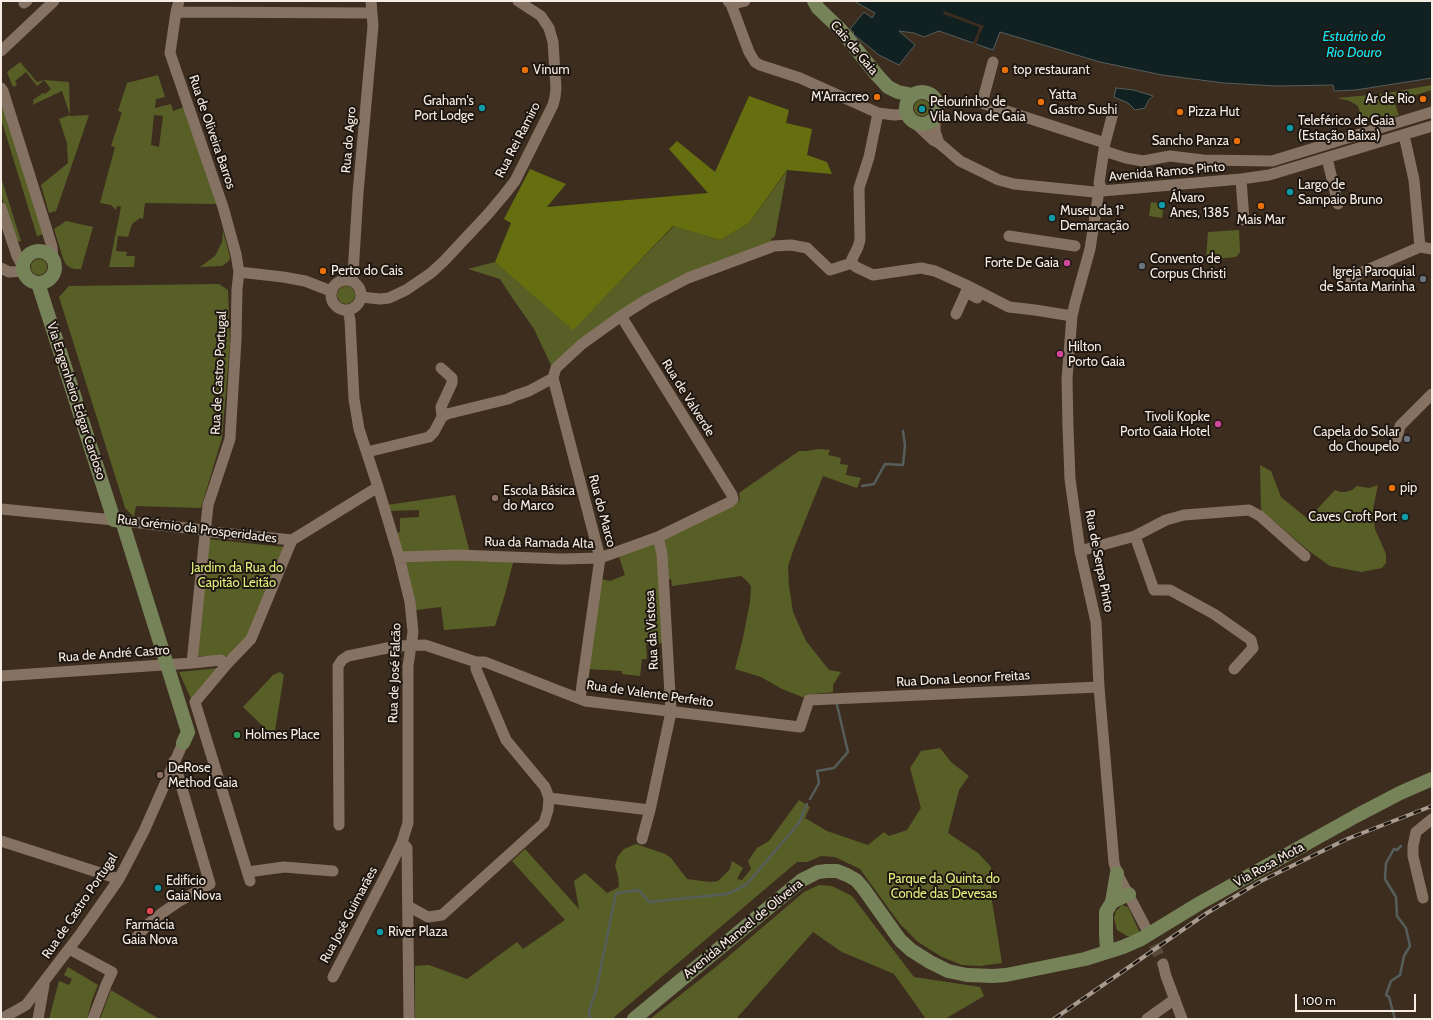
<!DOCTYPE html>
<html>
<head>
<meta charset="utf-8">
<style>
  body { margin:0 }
  #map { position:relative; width:1433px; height:1020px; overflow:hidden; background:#3d2d1f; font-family:Cabin,sans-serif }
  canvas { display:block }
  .frame { position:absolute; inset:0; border:2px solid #f7ece3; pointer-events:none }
  .scale { position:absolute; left:1295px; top:994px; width:121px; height:18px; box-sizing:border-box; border:2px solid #f7ece3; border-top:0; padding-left:5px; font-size:12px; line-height:14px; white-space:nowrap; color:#f7ece3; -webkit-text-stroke:3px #1e1711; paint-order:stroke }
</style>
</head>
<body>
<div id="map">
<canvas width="1433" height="1020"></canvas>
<div class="frame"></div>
<div class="scale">100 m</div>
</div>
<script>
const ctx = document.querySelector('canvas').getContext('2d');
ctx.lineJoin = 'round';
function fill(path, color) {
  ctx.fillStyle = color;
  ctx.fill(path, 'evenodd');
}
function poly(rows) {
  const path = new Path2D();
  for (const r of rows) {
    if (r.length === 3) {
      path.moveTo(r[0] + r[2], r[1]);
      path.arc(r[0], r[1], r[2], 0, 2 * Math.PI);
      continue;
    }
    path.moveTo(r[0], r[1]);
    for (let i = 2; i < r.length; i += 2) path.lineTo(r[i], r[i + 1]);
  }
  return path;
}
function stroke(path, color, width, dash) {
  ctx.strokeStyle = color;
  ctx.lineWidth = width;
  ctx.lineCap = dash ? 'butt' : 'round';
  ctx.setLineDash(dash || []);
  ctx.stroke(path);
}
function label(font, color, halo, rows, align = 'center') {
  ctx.font = font + ' Cabin,sans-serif';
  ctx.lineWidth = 4;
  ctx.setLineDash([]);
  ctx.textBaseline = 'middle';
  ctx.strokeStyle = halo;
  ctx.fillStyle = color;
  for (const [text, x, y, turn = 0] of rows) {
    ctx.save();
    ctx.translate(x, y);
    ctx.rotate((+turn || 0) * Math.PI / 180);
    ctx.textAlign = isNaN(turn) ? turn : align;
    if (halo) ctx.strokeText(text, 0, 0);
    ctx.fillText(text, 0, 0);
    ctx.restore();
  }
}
const green = poly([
  [20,62,37,82,44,80,69,82,70,116,89,115,56,211,49,213,41,185,68,163,67,143,59,119,70,115,62,91,32,105,34,102,33,100,43,93,45,94,51,89,44,80,37,86,26,72,15,81,17,85,13,87,7,72],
  [158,75,165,97,156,99,155,108,171,104,173,111,184,107,217,204,145,203,143,219,140,218,132,224,128,237,118,236,116,251,127,252,126,256,135,256,134,267,109,267,121,207,117,206,116,210,111,205,100,203,115,147,111,146,122,112,118,111,127,83],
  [154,115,163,116,159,147,151,145],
  [1432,85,1432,90,1409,97,1409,99,1395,104,1399,115,1364,125,1358,106,1350,101,1337,98,1382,94],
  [922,108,8],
  [1,105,3,105,44,234,37,236,1,119],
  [787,171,775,236,771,239,772,243,686,274,552,367,534,329,511,296,500,279,468,269,495,262,573,329,674,226,720,240,749,223],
  [1,177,21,241,16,242,1,195],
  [1151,202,1164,204,1162,218,1149,216],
  [66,221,93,227,81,269,74,269,69,267,65,263,63,258,54,229],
  [1239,230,1240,252,1236,257,1206,260,1208,232],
  [223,231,230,257,229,261,222,266,200,267,215,256,222,242],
  [39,267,8],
  [219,284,228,290,230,344,222,438,201,508,136,506,134,517,125,508,123,501,59,297,69,286],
  [346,295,9],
  [818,449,830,450,828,455,841,458,840,464,848,465,846,475,861,478,857,488,823,476,794,548,788,566,789,586,793,612,806,641,829,670,841,672,833,685,833,692,806,695,805,698,782,689,761,677,735,669,743,638,750,602,751,586,747,581,741,576,672,586,671,579,668,580,664,541,665,537,695,525,697,522,734,505,740,500,739,493,799,451,807,451],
  [1260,465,1271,471,1281,497,1308,519,1335,490,1340,492,1346,492,1352,490,1357,486,1369,488,1378,485,1373,509,1375,529,1386,554,1386,563,1382,568,1361,572,1330,566,1309,551,1261,510],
  [455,495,470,553,401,553,395,533,400,532,400,518,419,517,419,510,388,511,387,505],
  [208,539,284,547,248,638,229,656,198,656],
  [656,541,664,643,646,644,647,659,642,659,640,676,622,674,622,671,588,669,601,579,610,581,625,575,619,557],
  [514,559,505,594,495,626,444,630,441,607,416,610,403,560],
  [219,668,191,699,179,672],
  [280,672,284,675,275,730,274,732,269,732,243,707,273,675],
  [940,748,951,762,969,776,959,790,948,833,978,853,991,867,991,895,1002,963,980,966,962,965,942,957,918,942,900,924,860,869,835,857,821,856,807,862,797,862,612,1019,415,1019,415,966,429,965,467,979,517,942,523,949,565,920,512,861,525,849,579,909,574,881,585,873,607,893,619,887,618,876,615,865,618,856,624,849,636,844,665,854,671,858,687,879,710,882,718,881,730,869,732,861,743,868,737,879,742,880,751,869,748,861,757,848,769,841,799,800,810,807,805,818,827,831,868,845,884,832,889,836,907,830,921,808,910,768,921,751],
  [819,885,832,886,852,896,914,977,980,987,984,996,945,1019,926,1019,894,974,842,952,813,932,736,1019,650,1019,717,966,804,892],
  [1122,905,1128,907,1140,933,1131,936,1127,936,1117,930,1114,918,1116,911],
  [68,967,98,985,92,1000,87,1019,49,1019,59,981,69,985,72,979,64,975],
  [111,990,159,1019,100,1019]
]);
const forest = poly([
  [749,96,789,110,786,123,812,129,807,155,827,162,832,174,787,170,749,223,720,240,673,226,573,330,495,262,511,223,504,219,530,169,566,184,547,207,708,193,669,149,677,141,715,172]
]);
const water = poly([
  [854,1,1432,1,1432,78,1356,90,1334,91,1333,85,1277,86,1224,83,1162,75,1100,62,1000,32,993,50,939,31,924,37,914,33,899,31,915,45,899,65,879,55,853,34,854,33,850,29,864,12,872,18,875,13,854,1],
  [1116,88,1134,90,1153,96,1148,101,1145,108,1135,110,1128,103,1114,97,1116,88]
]);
const pier = poly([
  [944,11,984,26,980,33,976,46,972,45,978,32,979,27,943,14]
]);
const stream = poly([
  [862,486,874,484,885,464,903,465,905,445,903,431],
  [810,799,819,783,817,771,834,768,848,752,837,705],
  [590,1019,589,1010,596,991,616,893,639,890,649,902,727,894,746,885,799,823,807,804],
  [1395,1019,1389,997,1386,995,1391,981,1400,975,1404,956,1410,946,1406,928,1397,916,1396,897,1385,879,1386,863,1394,849,1397,850,1401,846]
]);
const minorTunnel = poly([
  [1147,930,1163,964]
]);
const minor = poly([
  [179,1,176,12,170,53,223,207,236,254,239,272,237,289,236,340,230,439,208,505,192,663],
  [728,1,731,4,749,52,755,62,760,65,800,78,878,113,894,115,907,114],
  [24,3,27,1],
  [731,4,745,1],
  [176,12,372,13],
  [1,51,54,1],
  [993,62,982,103,1105,143,1099,183,1103,191],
  [1,88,3,91,46,227,52,247,53,260],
  [935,117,935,131,939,143],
  [913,121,933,140,939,143,960,161,999,180,1014,184,1094,192,1097,194,1102,191,1241,179,1269,175,1432,126],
  [1404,135,1414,180,1420,247],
  [1105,143,1113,113],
  [1104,151,1126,158,1143,161,1170,156,1203,160,1272,161,1432,112],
  [1327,158,1338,204],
  [1241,179,1244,220],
  [1097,194,1098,197,1090,249,1075,303,1072,316,1067,379,1068,427,1070,479,1080,551,1096,622,1099,687,1114,863,1117,873,1147,930],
  [1,208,17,256,23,267],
  [1009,236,1075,246],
  [852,263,856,267,873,275,921,268,935,271,966,285,1009,307,1035,310,1072,316],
  [852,263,852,259,858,247,860,240,859,188,869,157,878,113],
  [1,268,9,272,24,271],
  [239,272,283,277,305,281,331,291],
  [346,295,15],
  [352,281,353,274,358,193,373,26,371,1],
  [1351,281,1360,273,1420,247,1432,249],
  [361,297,380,299,389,298,406,290,431,273,444,261,488,214,504,195,515,181,553,105,555,97,556,88,553,42,549,28,541,16,518,1],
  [956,314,966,292,977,298],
  [441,368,452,378,452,383,441,407,442,417],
  [553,378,600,558,580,699],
  [1397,438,1400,426,1432,394],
  [367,452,429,437,434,432,442,417,447,414,508,399,514,396,529,391,553,378,556,368,582,344,621,316,646,300,688,278,774,246,791,245,807,248,830,270,852,263],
  [1,509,114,520],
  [122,521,205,530,212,532,292,540,378,487],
  [1135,536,1154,590,1170,590,1214,614,1251,640,1253,648,1234,669],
  [1080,551,1135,536,1166,520,1184,515,1249,510,1260,516,1305,556],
  [399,557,458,555,562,559,600,558,658,537,730,502,733,499,732,495,621,316],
  [476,662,476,669,506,740,545,787,549,798,650,810],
  [1,676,192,663,221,660,227,664],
  [195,702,227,664,251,639,292,540],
  [195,702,250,881],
  [339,825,338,666,342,660,348,656,397,646,425,645,476,662,485,662,585,701,800,727,809,700,1099,687],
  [642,839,650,810,671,712,662,554,658,537],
  [1,841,119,879],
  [402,842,407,848,409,1019],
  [248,872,284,867,333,871],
  [1423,898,1413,856,1413,846,1416,832,1432,819],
  [408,906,428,917,442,915,544,823,548,810,549,798],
  [136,938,147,925,162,913,178,902,210,884,174,761],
  [69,949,112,972,106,985,93,1019],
  [1163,964,1166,976,1182,1019],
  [333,977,390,867,402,842,408,823,408,666,413,632,410,602,399,557,378,487,359,429,354,399,350,320,348,310],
  [1,1019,26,1005,81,933,119,879,144,831,183,743],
  [38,1019,44,985],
  [1147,1019,1175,999]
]);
const major = poly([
  [814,1,818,8,840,29,877,75,888,87,898,92,913,95],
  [922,108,16],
  [39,267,16],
  [38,283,114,520,122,521,188,732,183,743],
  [1112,902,1117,873],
  [1107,952,1106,933,1106,912,1112,902,1129,894],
  [634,1019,802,880,818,872,827,871,837,871,847,875,856,880,863,888,900,940,911,950,930,962,948,971,967,975,993,976,1006,975,1085,959,1123,947,1141,939,1200,903,1356,816,1400,793,1432,779]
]);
const rail = poly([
  [1054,1019,1207,913,1261,881,1347,839,1432,806]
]);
const markers = [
  [525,70,4,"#e8710a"],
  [1005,70,4,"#e8710a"],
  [877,97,4,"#e8710a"],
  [1423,99,4,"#e8710a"],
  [1041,102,4,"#e8710a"],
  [482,108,4,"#0f9aa8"],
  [922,109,4,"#0f9aa8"],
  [1180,112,4,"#e8710a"],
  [1290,128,4,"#0f9aa8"],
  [1237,141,4,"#e8710a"],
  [1290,192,4,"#0f9aa8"],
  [1162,205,4,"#0f9aa8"],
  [1261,206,4,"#e8710a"],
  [1052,218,4,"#0f9aa8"],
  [1067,263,4,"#d1479c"],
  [1142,266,4,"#6b7280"],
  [323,271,4,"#e8710a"],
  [1423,279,4,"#6b7280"],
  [1060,354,4,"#d1479c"],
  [1218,424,4,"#d1479c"],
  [1407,439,4,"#6b7280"],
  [1392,488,4,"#e8710a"],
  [495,498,4,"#8d6e63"],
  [1405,517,4,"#0f9aa8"],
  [237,735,4,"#2e9e5b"],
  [160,775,4,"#8d6e63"],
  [158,888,4,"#0f9aa8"],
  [150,911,4,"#e0444e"],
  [380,932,4,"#0f9aa8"]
];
const streetNames = [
  ["Cais de Gaia",854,48,50],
  ["Rua de Oliveira Barros",212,132,71],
  ["Rua do Agro",349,140,-85],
  ["Rua Rei Ramiro",518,140,-63],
  ["Avenida Ramos Pinto",1167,172,-5],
  ["Rua de Castro Portugal",219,373,-87],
  ["Rua de Valverde",688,398,58],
  ["Via Engenheiro Edgar Cardoso",76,401,72],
  ["Rua do Marco",602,511,75],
  ["Rua Grémio da Prosperidades",197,529,7],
  ["Rua da Ramada Alta",539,543,1],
  ["Rua de Serpa Pinto",1099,561,79],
  ["Rua da Vistosa",652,630,-93],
  ["Rua de André Castro",114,654,-4],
  ["Rua de José Falcão",395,673,-88],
  ["Rua Dona Leonor Freitas",963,679,-3],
  ["Rua de Valente Perfeito",650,694,8],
  ["Via Rosa Mota",1269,865,-29],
  ["Rua de Castro Portugal",80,906,-56],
  ["Rua José Guimarães",349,915,-62],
  ["Avenida Manoel de Oliveira",743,929,-39]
];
const poiNames = [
  ["Vinum",533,70],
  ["top restaurant",1013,70],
  ["Yatta",1049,95],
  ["Gastro Sushi",1049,110],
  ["M'Arracreo",869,97,"right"],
  ["Ar de Rio",1415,99,"right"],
  ["Graham's",474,101,"right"],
  ["Port Lodge",474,116,"right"],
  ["Pelourinho de",930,102],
  ["Vila Nova de Gaia",930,117],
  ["Pizza Hut",1188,112],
  ["Teleférico de Gaia",1298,121],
  ["(Estação Baixa)",1298,136],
  ["Sancho Panza",1229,141,"right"],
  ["Largo de",1298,185],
  ["Sampaio Bruno",1298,200],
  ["Álvaro",1170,198],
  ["Anes, 1385",1170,213],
  ["Museu da 1ª",1060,211],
  ["Demarcação",1060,226],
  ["Mais Mar",1261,220,"center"],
  ["Convento de",1150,259],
  ["Corpus Christi",1150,274],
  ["Forte De Gaia",1059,263,"right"],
  ["Perto do Cais",331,271],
  ["Igreja Paroquial",1415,272,"right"],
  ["de Santa Marinha",1415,287,"right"],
  ["Hilton",1068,347],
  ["Porto Gaia",1068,362],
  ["Tivoli Kopke",1210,417,"right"],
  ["Porto Gaia Hotel",1210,432,"right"],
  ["Capela do Solar",1399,432,"right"],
  ["do Choupelo",1399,447,"right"],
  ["pip",1400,488],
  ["Escola Básica",503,491],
  ["do Marco",503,506],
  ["Caves Croft Port",1397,517,"right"],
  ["Holmes Place",245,735],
  ["DeRose",168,768],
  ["Method Gaia",168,783],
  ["Edifício",166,881],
  ["Gaia Nova",166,896],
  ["Farmácia",150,925,"center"],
  ["Gaia Nova",150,940,"center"],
  ["River Plaza",388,932]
];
const parkNames = [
  ["Jardim da Rua do",237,568],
  ["Capitão Leitão",237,583],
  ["Parque da Quinta do",944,879],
  ["Conde das Devesas",944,894]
];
const waterNames = [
  ["Estuário do",1354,37],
  ["Rio Douro",1354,53]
];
fill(green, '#585f26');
fill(forest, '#666f10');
fill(water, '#112122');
stroke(water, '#565e5c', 1);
fill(pier, '#3d2d1f');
stroke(stream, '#565e5c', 2.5);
stroke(minorTunnel, '#594a3c', 11, [11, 5.5]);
stroke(minor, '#867263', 11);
stroke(major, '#768358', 14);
stroke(rail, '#a89b90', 4);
stroke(rail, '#1e1711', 2.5, [8]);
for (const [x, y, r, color] of markers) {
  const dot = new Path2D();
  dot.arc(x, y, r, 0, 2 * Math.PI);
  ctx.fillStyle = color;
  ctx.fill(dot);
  stroke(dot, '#1e1711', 1.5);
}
label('13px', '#f7ece3', '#1e1711', streetNames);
label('13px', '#f7ece3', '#1e1711', poiNames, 'left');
label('13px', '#e0ef7c', '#1e1711', parkNames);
label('italic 14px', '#14e6f1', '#1e1711', waterNames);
</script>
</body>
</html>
